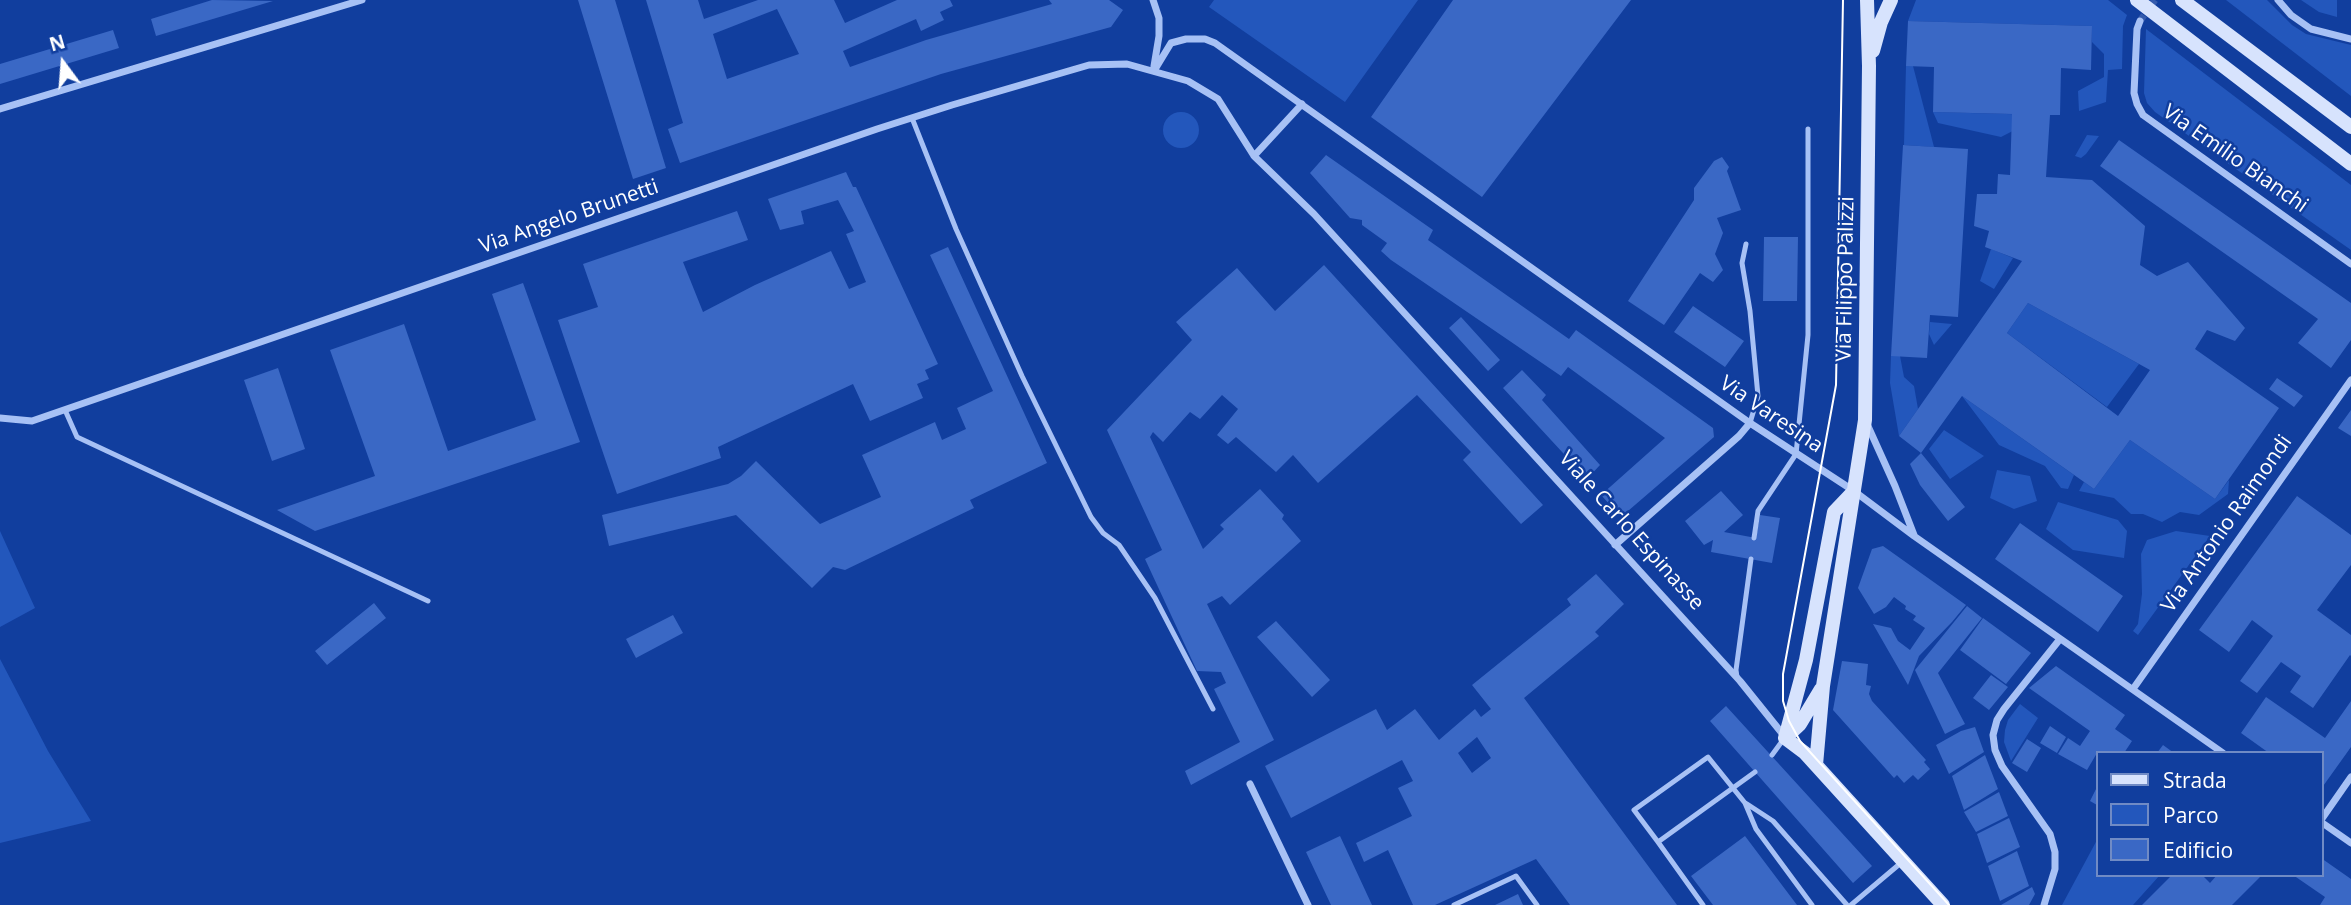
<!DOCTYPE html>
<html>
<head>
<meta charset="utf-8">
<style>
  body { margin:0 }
  #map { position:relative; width:2351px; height:905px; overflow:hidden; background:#113e9e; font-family:"Open Sans",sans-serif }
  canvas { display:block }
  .legend { position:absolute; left:2096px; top:751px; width:228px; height:126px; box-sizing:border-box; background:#113e9e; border:2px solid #708bc5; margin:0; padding:9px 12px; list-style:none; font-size:21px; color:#fff }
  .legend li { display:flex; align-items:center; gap:14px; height:35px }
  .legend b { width:35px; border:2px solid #708bc5 }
  .north { position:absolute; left:28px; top:28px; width:70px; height:70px; -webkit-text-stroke:5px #113e9e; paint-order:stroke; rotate:344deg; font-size:19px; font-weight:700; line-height:28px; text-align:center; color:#fff }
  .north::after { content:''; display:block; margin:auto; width:24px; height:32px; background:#fff; clip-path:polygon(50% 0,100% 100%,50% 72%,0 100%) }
</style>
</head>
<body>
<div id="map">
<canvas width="2351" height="905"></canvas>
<ul class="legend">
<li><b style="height:9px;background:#d7e3fd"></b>Strada</li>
<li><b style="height:19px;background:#2357bc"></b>Parco</li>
<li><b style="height:19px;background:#3a68c5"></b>Edificio</li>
</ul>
<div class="north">N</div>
</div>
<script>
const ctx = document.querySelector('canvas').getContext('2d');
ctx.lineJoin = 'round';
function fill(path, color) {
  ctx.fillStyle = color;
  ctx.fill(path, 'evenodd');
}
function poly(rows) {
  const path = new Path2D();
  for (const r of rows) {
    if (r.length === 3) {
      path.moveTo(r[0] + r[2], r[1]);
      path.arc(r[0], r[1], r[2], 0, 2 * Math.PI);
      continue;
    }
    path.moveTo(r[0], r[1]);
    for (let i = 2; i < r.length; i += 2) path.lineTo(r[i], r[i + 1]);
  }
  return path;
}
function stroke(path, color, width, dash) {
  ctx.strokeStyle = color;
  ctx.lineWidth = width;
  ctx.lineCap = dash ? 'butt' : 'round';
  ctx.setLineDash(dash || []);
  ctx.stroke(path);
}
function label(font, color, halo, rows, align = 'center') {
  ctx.font = font + ' "Open Sans",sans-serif';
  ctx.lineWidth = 5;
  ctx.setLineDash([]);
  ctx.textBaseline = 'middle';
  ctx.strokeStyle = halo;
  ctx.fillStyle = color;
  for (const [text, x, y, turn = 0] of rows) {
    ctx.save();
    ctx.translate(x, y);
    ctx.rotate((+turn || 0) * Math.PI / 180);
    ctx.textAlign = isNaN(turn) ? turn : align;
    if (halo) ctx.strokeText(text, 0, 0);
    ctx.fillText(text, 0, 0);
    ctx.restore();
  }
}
const green = poly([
  [1214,0,1418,0,1345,102,1209,7],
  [1916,0,2108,0,2127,15,2123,26,2122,69,2108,70,2106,102,2079,111,2078,91,2104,77,2104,54,2092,42,2092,26,1908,21],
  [2226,0,2267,0,2292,25,2306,34,2351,45,2351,96],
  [2301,0,2337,0,2337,17,2319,12],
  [2146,29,2351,185,2351,250,2155,112,2147,103,2144,93],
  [1906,66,1913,66,1934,147,1904,145],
  [1181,130,18],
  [1933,112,2044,115,2001,137,1938,123],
  [2087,135,2099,136,2086,154,2081,158,2075,156],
  [1991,249,2013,258,1994,289,1980,281],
  [2028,303,2139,364,2107,407,2007,333],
  [1930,322,1952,324,1934,345,1929,334],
  [1891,356,1900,356,1904,377,1914,386,1918,409,1899,436,1890,383],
  [1962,396,2074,475,2068,489,2061,488,2045,466,1999,445],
  [1944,430,1984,456,1950,479,1929,449],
  [2130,440,2215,499,2229,480,2228,494,2199,515,2180,512,2162,522,2143,514,2131,514,2114,498,2079,491,2084,482,2094,489],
  [1997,470,2030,476,2037,501,2014,509,1990,498],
  [2058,502,2118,520,2127,531,2124,558,2073,550,2046,529],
  [0,531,35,608,0,627],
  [2176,531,2210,536,2138,635,2133,631,2138,624,2142,594,2141,554,2147,540],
  [0,659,48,751,91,821,0,843],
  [2020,704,2038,718,2011,761,2004,742,2005,730,2008,720],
  [2097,840,2097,875,2160,875,2133,905,2062,905]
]);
const building = poly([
  [212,0,273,1,156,36,151,19],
  [578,0,615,0,666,168,633,179],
  [646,0,698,0,704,19,758,0,834,0,845,23,897,0,950,0,953,6,940,12,944,20,921,31,916,19,843,51,850,67,926,40,1052,4,1049,0,1109,0,1123,10,1111,27,941,74,680,163,668,129,683,123],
  [777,9,799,54,727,79,713,34],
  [1453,0,1631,0,1482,197,1371,117],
  [1908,21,2092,26,2091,70,2061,68,2060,115,2050,115,2046,177,2092,180,2145,226,2140,265,2157,276,2188,262,2245,328,2235,341,2207,330,2195,349,2279,408,2215,499,2130,440,2094,489,1962,396,1921,453,1899,436,2022,261,1985,247,1989,231,1974,226,1977,194,1997,194,1998,174,2010,175,2012,114,1933,112,1934,67,1906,66],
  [2028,303,2150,370,2118,416,2007,333],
  [113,30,119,48,0,84,0,64],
  [2119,140,2351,303,2351,340,2331,368,2298,343,2318,319,2100,166],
  [1903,145,1968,149,1958,317,1930,315,1927,358,1891,356],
  [1326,155,1433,230,1428,240,1569,339,1576,330,1713,428,1714,437,1621,517,1601,495,1665,438,1568,367,1561,376,1391,260,1381,251,1387,243,1362,225,1362,220,1350,218,1310,173],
  [1722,157,1729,167,1727,171,1741,210,1717,218,1723,233,1715,254,1723,270,1713,282,1700,273,1664,325,1628,301,1694,200,1694,188,1714,161],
  [846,172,853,187,856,187,938,364,925,370,929,379,917,384,923,398,870,421,853,384,718,447,721,458,617,494,558,320,598,307,583,264,737,211,748,240,683,262,703,312,755,285,831,251,849,289,866,282,846,234,854,231,838,200,801,211,804,224,780,230,768,199],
  [1764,237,1798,237,1797,301,1763,301],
  [948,247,1047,463,970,500,974,508,845,570,833,567,812,588,736,515,609,546,602,515,728,484,741,476,756,461,820,524,881,497,862,455,935,422,942,440,966,429,957,408,993,391,930,255],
  [1324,265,1543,505,1521,524,1463,460,1471,452,1417,395,1318,483,1293,455,1276,472,1236,437,1228,444,1217,435,1238,409,1222,395,1200,419,1190,412,1163,442,1153,432,1150,437,1203,549,1224,529,1220,525,1260,489,1284,515,1282,519,1301,541,1230,605,1222,596,1207,604,1274,740,1191,785,1185,771,1240,742,1214,689,1226,683,1221,672,1197,671,1145,559,1162,550,1107,430,1192,340,1176,322,1237,268,1275,311],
  [523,283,580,442,315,531,277,510,375,476,330,350,404,324,448,451,536,420,492,294],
  [1693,306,1744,341,1725,367,1674,332],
  [1461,317,1500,360,1488,371,1449,328],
  [278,368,305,449,272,461,244,380],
  [1522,370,1546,395,1542,400,1600,465,1587,479,1503,388],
  [2277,378,2303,396,2294,407,2269,389],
  [2351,410,2351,436,2338,428],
  [1921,453,1965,507,1948,521,1920,485,1910,464],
  [1721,491,1743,515,1724,532,1756,538,1760,515,1780,518,1772,563,1711,552,1713,540,1704,545,1685,521],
  [2297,496,2351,535,2351,565,2317,610,2351,635,2351,656,2350,655,2313,708,2290,692,2301,676,2281,662,2257,693,2240,681,2273,636,2252,620,2229,652,2199,630],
  [2020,523,2123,596,2098,632,1995,559],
  [1883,546,1966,605,1952,622,1919,656,1908,685,1873,624,1891,628,1898,641,1910,650,1925,628,1913,620,1916,616,1905,609,1906,606,1894,597,1886,607,1874,614,1858,588,1872,549],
  [1596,574,1624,604,1595,632,1599,636,1524,698,1677,905,1570,905,1536,859,1435,905,1413,905,1388,850,1364,862,1356,843,1412,816,1398,788,1413,781,1402,760,1291,818,1265,766,1376,709,1387,730,1415,709,1439,740,1475,709,1481,717,1491,709,1472,685,1571,605,1567,599],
  [1477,737,1491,758,1472,773,1458,753],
  [374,603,386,618,327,665,315,651],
  [1967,606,1982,618,1938,673,1965,724,1945,734,1915,670],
  [673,615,683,633,636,658,626,639],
  [1983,618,2031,653,2006,684,1960,650],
  [1276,621,1330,680,1312,697,1257,637],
  [1842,661,1868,664,1866,685,1871,686,1869,694,1872,701,1926,760,1924,762,1930,769,1918,780,1913,775,1904,783,1897,775,1894,778,1833,710],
  [2056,666,2125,715,2115,729,2132,741,2124,753,2097,753,2087,770,2058,754,2068,738,2080,746,2090,731,2029,688],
  [1991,675,2008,687,1989,710,1973,698],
  [2266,697,2325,738,2351,701,2351,747,2321,789,2321,753,2269,753,2241,733],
  [1726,706,1872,866,1853,883,1710,721],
  [2050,726,2066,737,2057,753,2040,743],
  [1975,727,1984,752,1949,774,1936,745,1961,731],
  [2027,739,2041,748,2027,772,2012,763],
  [2163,745,2174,753,2157,753],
  [1985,755,1998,789,1964,810,1952,776],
  [2097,787,2097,805,2090,801],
  [1999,792,2008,816,1976,832,1964,812],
  [2009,818,2020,847,1987,863,1977,834],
  [1340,836,1372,905,1331,905,1306,852],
  [1745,836,1797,905,1713,905,1691,876],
  [2017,851,2029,886,2000,901,1988,866],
  [2321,858,2351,879,2351,905,2320,905,2325,897,2293,875,2321,875],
  [2172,875,2202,875,2210,883,2217,875,2262,875,2232,905,2142,905],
  [2032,887,2035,894,2029,905,2001,905],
  [1518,894,1523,905,1495,905]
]);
const streetTunnel = poly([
  [2140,21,2155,0]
]);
const lane = poly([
  [912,118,956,229,1022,376,1091,517,1103,533,1119,545,1155,598,1213,709],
  [1746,244,1742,263,1750,311,1758,396,1750,423],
  [65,410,77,437,428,601],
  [1754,538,1758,511,1796,454,1808,335,1808,129],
  [1737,677,1736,670,1751,559],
  [1772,755,1783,740],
  [1747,804,1773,821,1847,905],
  [1658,842,1634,810,1708,757,1745,803,1756,829,1812,905],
  [1454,905,1516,876,1537,905],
  [1703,905,1658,842,1755,772],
  [1851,905,1902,862]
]);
const street = poly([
  [1153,0,1159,18,1159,36,1154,66],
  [2278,0,2291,15,2311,29,2351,39],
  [2140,21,2137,29,2134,93,2137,104,2143,115,2351,264],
  [1154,71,1171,43,1186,39,1205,39,1215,43,1750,423,1854,491,1914,536,2223,753],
  [0,109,362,0],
  [1254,156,1302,104],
  [0,418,32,421,877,129,952,105,1089,65,1127,64,1188,81,1218,99,1254,156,1314,214,1740,681,1785,737],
  [1867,424,1895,486,1914,535],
  [1615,545,1739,436,1750,423],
  [2133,689,2351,380],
  [1250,784,1308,905],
  [2321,820,2351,777],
  [2321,822,2351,843],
  [2044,905,2055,869,2055,852,2050,834,2002,766,1995,750,1993,735,1997,720,2004,709,2060,639]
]);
const secondary = poly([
  [2137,0,2351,164],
  [2182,0,2351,127],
  [1873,51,1881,22,1891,0],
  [1786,737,1800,724,1821,689],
  [1785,738,1806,660,1834,512,1854,491],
  [1785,738,1805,753,1943,905],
  [1816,765,1823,686,1865,420,1869,66,1867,0]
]);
const tram = poly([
  [1843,0,1836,385,1783,674,1783,701,1789,721,1800,741,1949,905]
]);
const streetNames = [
  ["Via Emilio Bianchi",2235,159,35],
  ["Via Angelo Brunetti",569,217,-19],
  ["Via Filippo Palizzi",1846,279,-89],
  ["Via Varesina",1771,415,34],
  ["Via Antonio Raimondi",2227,524,-55],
  ["Viale Carlo Espinasse",1631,531,48]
];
fill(green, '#2357bc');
fill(building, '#3a68c5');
stroke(streetTunnel, '#355bad', 7, [7, 3.5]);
stroke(lane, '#a7c1f5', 5);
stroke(street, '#a7c1f5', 7);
stroke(secondary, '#d7e3fd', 14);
stroke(tram, '#fff', 2);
label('21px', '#fff', '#113e9e', streetNames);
</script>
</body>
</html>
